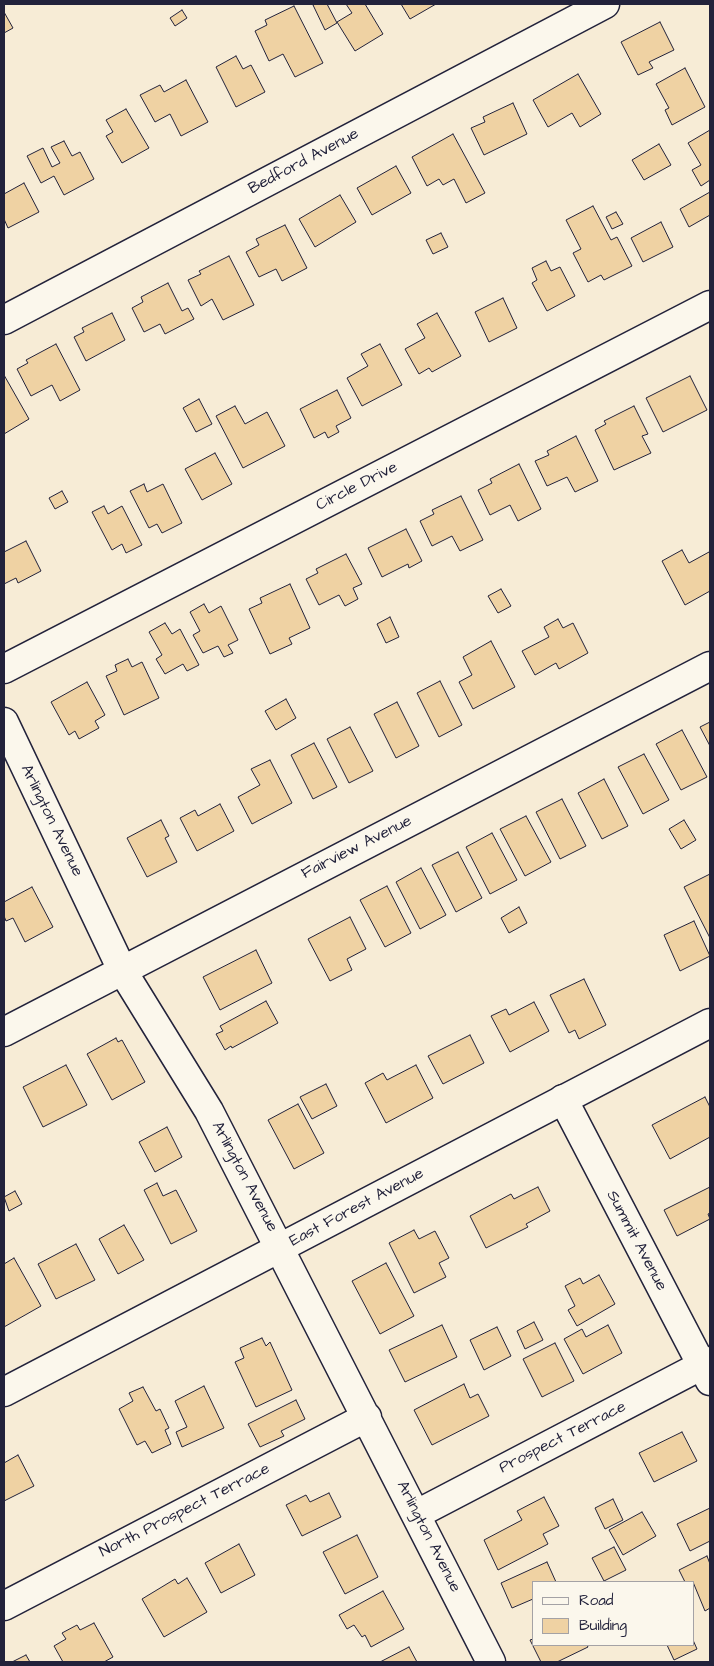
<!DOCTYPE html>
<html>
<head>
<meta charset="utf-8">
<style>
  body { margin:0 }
  #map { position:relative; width:714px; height:1666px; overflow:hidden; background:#f7ecd6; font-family:"Architects Daughter",sans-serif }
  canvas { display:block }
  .frame { position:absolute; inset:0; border:5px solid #22223b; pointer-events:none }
  .legend { position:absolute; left:532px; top:1581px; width:162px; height:65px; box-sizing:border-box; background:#fbf7ec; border:1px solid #a4a2a5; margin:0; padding:6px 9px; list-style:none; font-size:15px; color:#22223b }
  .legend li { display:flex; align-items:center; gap:10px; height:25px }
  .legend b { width:25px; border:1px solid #a4a2a5 }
</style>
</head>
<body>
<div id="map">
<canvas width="714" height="1666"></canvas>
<div class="frame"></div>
<ul class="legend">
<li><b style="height:6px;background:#fbf7ec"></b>Road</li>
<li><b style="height:14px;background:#efd2a3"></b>Building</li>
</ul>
</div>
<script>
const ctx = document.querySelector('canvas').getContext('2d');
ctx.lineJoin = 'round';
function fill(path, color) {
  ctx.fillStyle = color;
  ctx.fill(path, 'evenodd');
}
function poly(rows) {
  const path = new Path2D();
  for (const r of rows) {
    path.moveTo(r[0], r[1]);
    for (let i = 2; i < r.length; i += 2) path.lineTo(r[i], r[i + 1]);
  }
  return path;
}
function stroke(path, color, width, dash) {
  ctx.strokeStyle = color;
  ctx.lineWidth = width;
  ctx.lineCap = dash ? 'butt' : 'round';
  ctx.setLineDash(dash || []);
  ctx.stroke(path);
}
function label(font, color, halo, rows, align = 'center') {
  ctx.font = font + ' "Architects Daughter",sans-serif';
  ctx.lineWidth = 4;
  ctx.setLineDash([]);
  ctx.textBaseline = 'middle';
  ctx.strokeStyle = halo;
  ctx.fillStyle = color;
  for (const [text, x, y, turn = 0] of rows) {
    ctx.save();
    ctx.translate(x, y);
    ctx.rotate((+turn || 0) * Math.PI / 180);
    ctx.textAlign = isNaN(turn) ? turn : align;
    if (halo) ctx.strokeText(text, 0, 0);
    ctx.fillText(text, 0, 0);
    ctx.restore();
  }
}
const building = poly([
  [316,4,327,4,337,23,325,30,313,5,316,4],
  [346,4,365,4,383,34,355,51,337,22,352,13,346,4],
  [401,4,436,4,410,19,401,4],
  [294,6,323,63,295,77,283,54,269,61,255,31,267,25,265,20,294,6],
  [182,10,187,18,175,26,170,18,182,10],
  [4,12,13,28,4,33,4,12],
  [660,22,674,50,649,62,653,68,638,75,621,42,660,22],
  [236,56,243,69,251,65,265,92,236,107,216,67,236,56],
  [685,68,705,107,672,125,665,110,669,108,656,84,685,68],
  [578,74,601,114,580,127,572,113,548,127,533,100,578,74],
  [186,80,208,122,181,136,170,114,155,122,140,95,160,85,164,92,186,80],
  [513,103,527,134,484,155,471,128,485,122,483,117,513,103],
  [126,109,149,148,122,163,106,136,113,132,106,120,126,109],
  [710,130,710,180,701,186,692,170,701,165,688,143,710,130],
  [453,134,485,193,466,203,454,179,443,185,439,179,427,186,412,157,453,134],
  [64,141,72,156,80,152,94,179,64,195,54,176,41,183,27,156,43,148,52,167,60,163,51,147,64,141],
  [659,144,671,165,644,180,632,160,659,144],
  [396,166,411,193,372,215,357,188,396,166],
  [24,183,39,212,8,228,4,219,4,194,24,183],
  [710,192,710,215,689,227,680,209,710,192],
  [340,195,356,222,315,247,299,219,340,195],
  [593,206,611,240,617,237,632,266,604,280,601,275,588,282,573,253,581,249,566,220,593,206],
  [616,212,623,224,612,229,606,217,616,212],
  [661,222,673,247,643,262,631,238,661,222],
  [285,225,307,268,282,281,276,269,259,277,246,252,259,245,256,239,285,225],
  [441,233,448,247,433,254,426,240,441,233],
  [229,256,254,305,223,320,212,299,201,306,188,280,201,274,199,271,229,256],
  [546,261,551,271,560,267,575,296,547,311,532,283,537,280,532,268,546,261],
  [168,283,182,311,188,308,194,319,165,334,160,324,144,332,132,308,143,302,141,297,168,283],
  [503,298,517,328,489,342,475,312,503,298],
  [112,313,125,340,86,361,74,337,84,332,82,328,112,313],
  [437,313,461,356,432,372,429,368,419,374,405,349,425,338,417,324,437,313],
  [56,344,80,390,60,401,52,385,31,396,17,369,28,363,26,360,56,344],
  [380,344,402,385,362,406,347,378,368,366,361,354,380,344],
  [4,375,29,419,4,434,4,375],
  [690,376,707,410,663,432,646,398,690,376],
  [337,390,351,418,336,426,339,432,328,438,325,432,314,438,300,409,337,390],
  [199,399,212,424,196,432,183,408,199,399],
  [235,406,245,424,267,412,285,446,243,468,216,416,235,406],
  [634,406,648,434,642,436,651,453,614,470,595,430,606,424,604,421,634,406],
  [576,436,598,481,575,492,567,477,547,486,535,461,549,455,547,451,576,436],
  [215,453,232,484,202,500,185,469,215,453],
  [519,464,541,509,518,521,510,505,490,515,478,490,492,483,490,479,519,464],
  [144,484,147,492,163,484,182,523,162,533,157,524,149,528,130,491,144,484],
  [62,491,68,502,55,509,49,498,62,491],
  [461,496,483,540,460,551,452,536,432,546,420,521,434,514,432,510,461,496],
  [104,506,108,514,122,506,142,545,126,553,122,544,112,550,92,512,104,506],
  [406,529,422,561,409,568,408,564,382,577,368,548,406,529],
  [26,541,41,571,18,583,16,578,4,584,4,552,26,541],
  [682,550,689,563,709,552,710,555,710,591,685,605,662,561,682,550],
  [346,554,362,584,353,588,358,599,345,606,339,595,319,605,306,579,318,573,316,569,346,554],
  [290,584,310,628,289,638,292,644,270,654,249,609,262,603,260,598,290,584],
  [501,589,511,606,498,613,488,596,501,589],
  [204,604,209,613,221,606,238,640,228,645,233,653,224,657,218,646,203,653,193,635,200,631,190,612,204,604],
  [390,617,399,637,386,643,377,624,390,617],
  [558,619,563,628,573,623,588,653,559,669,556,663,535,675,522,651,549,637,544,627,558,619],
  [165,623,172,634,180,629,199,665,187,671,183,664,165,674,156,659,162,655,149,632,165,623],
  [491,641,515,687,473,709,459,682,472,675,463,657,491,641],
  [128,659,132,667,142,662,159,698,124,715,106,676,117,671,115,665,128,659],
  [440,681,462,725,439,737,417,693,440,681],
  [87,682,105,715,95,721,99,728,79,739,75,731,69,735,51,702,87,682],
  [286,699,296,718,276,730,265,711,286,699],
  [397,702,419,746,396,758,374,714,397,702],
  [710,722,710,746,700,727,710,722],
  [350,727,373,771,349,783,327,739,350,727],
  [682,730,707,777,681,790,656,744,682,730],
  [314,743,337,787,313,799,291,755,314,743],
  [644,754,669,800,643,814,618,767,644,754],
  [270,760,292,803,252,824,238,797,260,785,251,769,270,760],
  [604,779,628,826,602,839,578,793,604,779],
  [562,799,586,846,560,859,536,812,562,799],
  [220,804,234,831,197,851,180,818,195,810,198,816,220,804],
  [526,816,551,862,525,876,500,829,526,816],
  [161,820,169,836,165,838,177,862,147,877,127,838,161,820],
  [684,820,696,840,681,849,669,829,684,820],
  [492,833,517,880,490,894,466,847,492,833],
  [458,852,482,898,456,912,432,865,458,852],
  [421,868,446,915,420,929,396,882,421,868],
  [710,874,710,938,684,887,710,874],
  [387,886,411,933,385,947,360,900,387,886],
  [32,887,53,927,25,942,13,918,6,921,4,916,4,902,32,887],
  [519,907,527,923,509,933,501,918,519,907],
  [350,917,366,949,347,959,352,970,330,981,308,939,350,917],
  [694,921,710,956,680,971,664,935,694,921],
  [256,950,272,983,220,1010,203,977,256,950],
  [584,979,606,1025,579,1039,575,1030,569,1033,550,995,584,979],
  [266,1001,278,1023,232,1048,231,1046,225,1050,216,1034,223,1031,220,1026,266,1001],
  [534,1002,549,1031,510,1052,491,1016,506,1009,509,1015,534,1002],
  [470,1035,484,1063,443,1084,428,1056,470,1035],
  [116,1038,118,1042,122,1040,145,1082,112,1100,87,1054,116,1038],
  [66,1065,87,1105,43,1127,23,1087,66,1065],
  [416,1065,433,1098,386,1123,365,1083,383,1073,387,1080,416,1065],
  [326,1084,337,1106,312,1119,300,1097,326,1084],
  [705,1097,710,1107,710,1137,670,1159,652,1125,705,1097],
  [298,1104,324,1153,294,1169,268,1120,298,1104],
  [167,1127,182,1157,155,1172,139,1142,167,1127],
  [157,1183,163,1196,176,1190,197,1231,171,1244,144,1190,157,1183],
  [538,1187,550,1211,526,1224,528,1227,486,1248,470,1216,511,1194,514,1199,538,1187],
  [710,1187,710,1213,708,1214,710,1219,677,1236,664,1210,710,1187],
  [15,1191,22,1204,9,1211,4,1197,15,1191],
  [124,1225,144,1260,118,1274,99,1239,124,1225],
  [414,1230,419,1239,435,1231,449,1258,439,1263,446,1277,414,1293,389,1243,414,1230],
  [76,1244,95,1280,56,1299,38,1264,76,1244],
  [14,1258,41,1306,4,1327,4,1264,14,1258],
  [386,1263,414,1316,380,1334,352,1281,386,1263],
  [599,1275,615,1304,577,1326,568,1310,575,1306,565,1286,580,1278,583,1284,599,1275],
  [534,1322,543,1340,525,1349,517,1331,534,1322],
  [442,1325,457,1357,405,1382,389,1350,442,1325],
  [608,1325,622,1353,583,1374,564,1339,582,1329,586,1337,608,1325],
  [497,1327,511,1356,484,1370,470,1340,497,1327],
  [262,1338,266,1346,270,1342,292,1390,256,1407,235,1362,244,1358,240,1348,262,1338],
  [555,1343,574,1381,542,1397,523,1359,555,1343],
  [464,1384,470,1398,478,1394,489,1416,432,1445,414,1410,464,1384],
  [204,1386,224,1428,182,1447,176,1432,187,1427,175,1401,204,1386],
  [143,1387,156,1411,160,1409,169,1428,165,1430,171,1444,152,1453,145,1441,137,1445,119,1409,133,1401,129,1393,143,1387],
  [296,1400,305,1419,281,1431,284,1436,260,1447,248,1424,296,1400],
  [682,1432,697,1461,654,1482,639,1453,682,1432],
  [18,1455,34,1486,4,1501,4,1463,18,1455],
  [329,1493,341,1517,302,1536,286,1505,306,1495,310,1502,329,1493],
  [544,1497,559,1526,543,1534,548,1544,498,1570,484,1540,522,1520,517,1511,544,1497],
  [613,1499,623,1520,605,1529,595,1508,613,1499],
  [710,1508,710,1541,690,1551,677,1524,710,1508],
  [642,1512,656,1536,623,1555,609,1530,642,1512],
  [357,1535,378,1577,345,1594,323,1552,357,1535],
  [239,1544,255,1575,221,1593,205,1563,239,1544],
  [614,1547,626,1570,604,1581,592,1558,614,1547],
  [707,1556,710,1564,710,1608,705,1611,693,1582,685,1582,679,1570,707,1556],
  [547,1562,556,1582,533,1582,533,1599,512,1608,501,1583,547,1562],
  [187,1578,207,1612,164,1637,142,1599,175,1579,178,1584,187,1578],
  [383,1591,404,1629,371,1647,365,1635,362,1637,354,1625,347,1629,339,1615,383,1591],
  [94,1623,113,1657,104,1662,63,1662,54,1646,66,1639,62,1633,77,1625,80,1630,94,1623],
  [533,1639,533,1645,587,1645,588,1647,557,1662,541,1662,530,1640,533,1639],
  [693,1640,697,1649,674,1660,667,1645,693,1645,693,1640],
  [409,1647,417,1662,380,1662,409,1647],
  [26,1655,30,1662,12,1662,26,1655]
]);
const minor = poly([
  [4,320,605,4],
  [4,669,710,305],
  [4,722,122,970,209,1111,491,1662],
  [4,1032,710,666],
  [563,1099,710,1381],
  [417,1514,710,1361],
  [4,1606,367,1417]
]);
const tertiary = poly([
  [4,1392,710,1023]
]);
const streetNames = [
  ["Bedford Avenue",304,162,-28],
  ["Circle Drive",357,487,-27],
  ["Arlington Avenue",51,821,64],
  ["Fairview Avenue",357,848,-27],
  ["Arlington Avenue",244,1177,62],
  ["East Forest Avenue",357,1208,-28],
  ["Summit Avenue",636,1241,62],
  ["Prospect Terrace",563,1438,-27],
  ["North Prospect Terrace",185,1511,-27],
  ["Arlington Avenue",428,1537,63]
];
fill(building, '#efd2a3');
stroke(building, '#22223b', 1);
stroke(minor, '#22223b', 31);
stroke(tertiary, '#22223b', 31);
stroke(minor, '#fbf7ec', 28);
stroke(tertiary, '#fbf7ec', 28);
label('16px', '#22223b', '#fbf7ec', streetNames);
</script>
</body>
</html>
